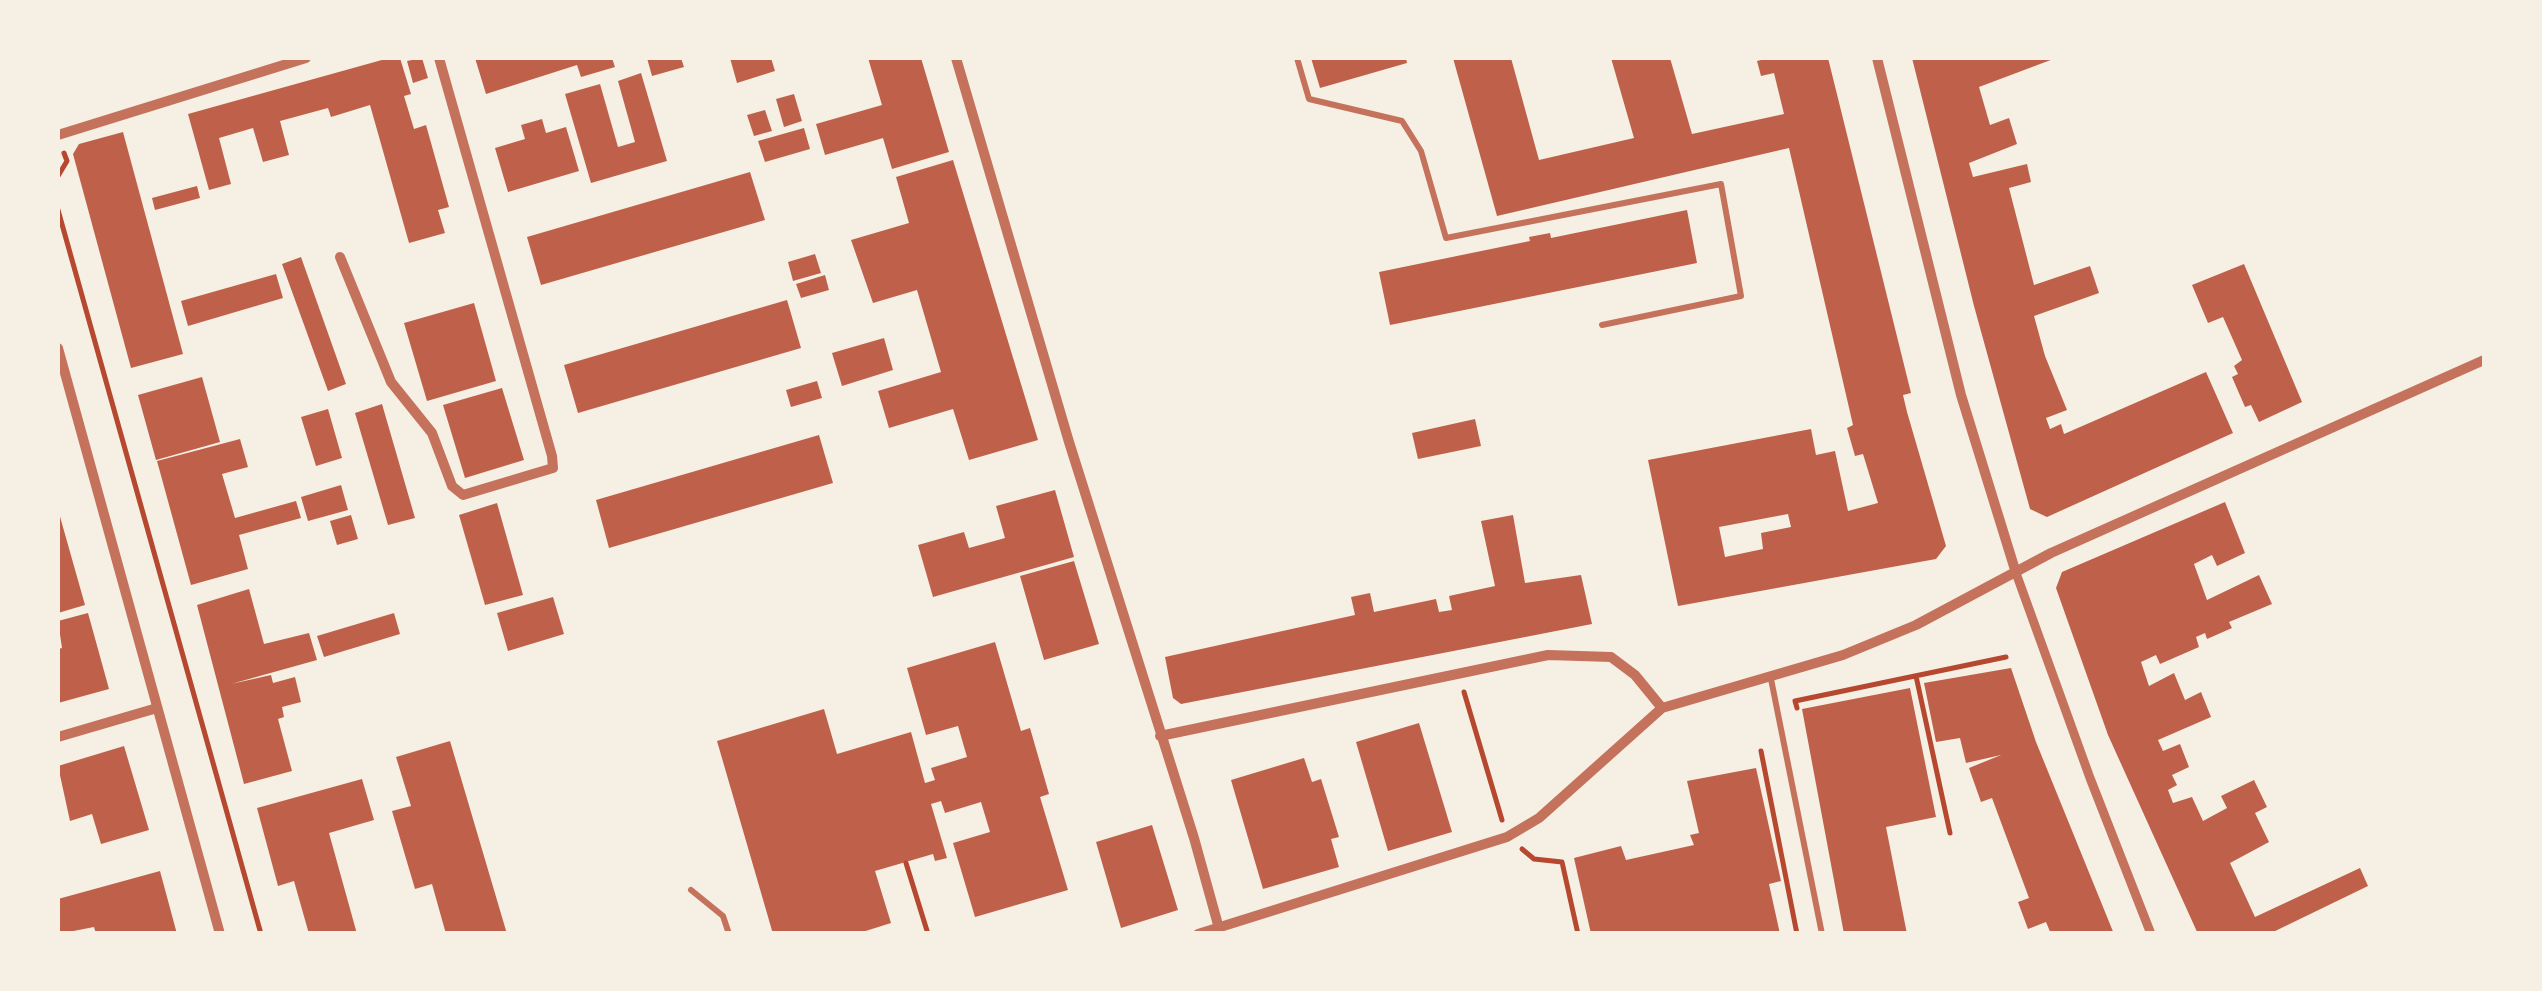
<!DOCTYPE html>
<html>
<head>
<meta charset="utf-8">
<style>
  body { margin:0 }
  #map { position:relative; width:2542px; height:991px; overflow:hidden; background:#f6efe4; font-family:"Exo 2",sans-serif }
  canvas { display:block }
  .frame { position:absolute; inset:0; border:60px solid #f6efe4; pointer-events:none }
</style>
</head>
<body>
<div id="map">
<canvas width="2542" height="991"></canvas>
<div class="frame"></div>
</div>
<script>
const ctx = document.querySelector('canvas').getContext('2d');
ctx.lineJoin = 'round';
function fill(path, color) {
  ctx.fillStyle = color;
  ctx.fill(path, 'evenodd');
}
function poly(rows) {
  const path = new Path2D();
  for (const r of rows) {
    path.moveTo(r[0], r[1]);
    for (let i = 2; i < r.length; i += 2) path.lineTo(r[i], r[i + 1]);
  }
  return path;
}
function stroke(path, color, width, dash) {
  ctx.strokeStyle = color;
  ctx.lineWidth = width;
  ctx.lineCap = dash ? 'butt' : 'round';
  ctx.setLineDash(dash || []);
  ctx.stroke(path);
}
const building = poly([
  [389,58,400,58,411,94,404,96,414,129,426,125,449,207,438,210,445,233,409,243,370,105,331,117,328,108,280,121,289,155,263,162,253,128,219,138,231,184,209,190,188,114],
  [422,58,428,78,413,83,407,61],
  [475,58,612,58,615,67,581,77,577,65,486,94],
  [647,58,681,58,684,67,652,76],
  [730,58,771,58,775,71,737,83],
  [868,58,921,58,949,152,892,169,883,138,825,155,816,124,882,105],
  [1311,58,1406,58,1407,63,1320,88],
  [1453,58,1511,58,1539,160,1634,138,1611,58,1670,58,1692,134,1784,114,1774,73,1761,76,1757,61,1769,58,1828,58,1911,393,1903,395,1907,412,1946,546,1936,559,1678,606,1648,460,1811,429,1816,455,1835,451,1848,511,1878,503,1863,454,1855,456,1847,428,1853,425,1789,148,1497,216],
  [1788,514,1791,527,1761,533,1763,549,1725,557,1719,527],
  [1912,58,2056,58,1979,87,1990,125,2009,118,2017,144,1969,163,1973,177,2027,164,2031,182,2009,188,2034,285,2090,266,2099,293,2034,316,2045,356,2067,410,2046,418,2050,429,2061,424,2064,434,2206,372,2233,433,2047,517,2030,509,1974,306],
  [641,73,667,161,591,183,565,94,600,84,618,147,635,142,618,81],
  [794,94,802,121,784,127,776,99],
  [765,110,772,131,754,136,747,115],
  [542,119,546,133,566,127,579,171,508,192,495,148,525,139,521,125],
  [804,128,810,149,765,162,758,141],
  [123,132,183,354,131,368,73,154,79,144],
  [953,160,1038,440,969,460,953,409,889,428,878,391,941,372,917,290,873,303,851,240,909,223,896,177],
  [750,172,765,220,541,285,527,237],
  [197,186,200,198,155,210,152,198],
  [1687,210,1697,263,1390,325,1379,272,1530,241,1529,237,1550,233,1551,238],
  [815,254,821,273,793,281,788,262],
  [301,257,346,384,328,391,282,264],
  [2244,264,2302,402,2259,422,2251,405,2245,407,2232,377,2238,374,2234,366,2242,360,2223,317,2208,323,2192,285],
  [276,274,283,298,188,326,181,301],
  [825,275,829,290,801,298,796,284],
  [787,300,801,348,578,413,564,365],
  [474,303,496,381,427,401,404,323],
  [884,338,893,370,842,386,832,353],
  [202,377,220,442,156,460,138,395],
  [817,381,822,398,791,407,786,390],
  [502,388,524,460,465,478,443,405],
  [382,404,415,518,388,525,355,413],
  [328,409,342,458,316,466,301,417],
  [1475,419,1481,446,1418,459,1412,433],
  [819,435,833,483,609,548,596,500],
  [240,439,248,467,222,474,235,518,296,501,301,518,239,535,248,569,191,585,157,461],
  [341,485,348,510,308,521,301,497],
  [1055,490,1074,557,933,597,918,545,964,532,969,548,1005,538,996,506],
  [2225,502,2245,553,2217,566,2212,555,2194,564,2207,600,2259,575,2272,604,2229,622,2232,628,2207,639,2205,633,2196,637,2199,647,2160,664,2156,655,2141,662,2149,686,2174,673,2185,700,2201,692,2211,717,2158,740,2163,751,2180,744,2189,767,2172,775,2177,785,2168,790,2173,803,2192,797,2203,821,2227,808,2221,796,2254,780,2267,807,2255,813,2269,842,2230,863,2255,917,2360,868,2368,886,2269,934,2198,934,2108,735,2056,588,2062,572],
  [497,503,523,595,485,605,459,515],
  [59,513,85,605,58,613,58,513],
  [351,515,358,539,337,545,330,521],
  [1513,515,1525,583,1581,575,1592,624,1181,704,1173,698,1165,657,1355,615,1351,597,1370,593,1374,612,1436,599,1439,612,1452,610,1449,596,1495,586,1481,521],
  [1074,561,1099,644,1044,660,1020,576],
  [249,589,264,644,309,633,317,660,231,684,271,675,273,683,295,677,301,702,282,707,284,717,278,719,292,771,244,784,197,605],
  [553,597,564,634,508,651,497,613],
  [88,613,109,689,58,703,58,649,62,648,58,621],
  [394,613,400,634,324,657,317,636],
  [995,642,1021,731,1030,728,1049,794,1040,797,1068,890,975,917,953,843,990,832,981,802,945,813,941,801,931,804,947,858,935,861,933,854,875,871,891,923,856,934,773,934,717,741,824,709,837,754,911,732,925,783,935,780,931,768,967,757,958,726,926,735,907,668],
  [2011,668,2036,742,2114,934,2051,934,2046,922,2028,929,2018,902,2029,898,1992,798,1981,802,1969,768,2001,755,1966,763,1960,738,1936,742,1924,683],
  [1910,688,1936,817,1886,827,1907,934,1844,934,1802,709],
  [1419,723,1452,832,1388,851,1356,742],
  [450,741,507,934,446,934,432,884,415,889,392,811,411,806,396,757],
  [124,746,149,830,101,844,92,814,70,821,58,766],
  [1304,758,1312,782,1321,779,1339,837,1331,839,1339,867,1263,889,1231,780],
  [1756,768,1781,881,1769,884,1780,934,1591,934,1574,858,1621,846,1626,860,1694,845,1690,835,1699,833,1687,781],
  [362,779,374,820,329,833,357,934,309,934,294,881,278,886,257,808],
  [1152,825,1178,910,1121,928,1096,842],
  [160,871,177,934,96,934,94,927,58,934,58,899]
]);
const path = poly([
  [58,176,67,161,64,153],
  [58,210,261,934],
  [1916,676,1950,833],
  [1464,692,1502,820],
  [1797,708,1795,701,2006,657],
  [1761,751,1797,934],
  [1522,849,1534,859,1562,862,1578,934],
  [906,863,928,934]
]);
const service = poly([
  [1297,58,1309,99,1402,121,1421,151,1446,238,1721,184,1741,296,1602,325],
  [1771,679,1822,934],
  [691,890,723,916,729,934]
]);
const pedestrian = poly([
  [2016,573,2090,778,2151,934]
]);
const minor = poly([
  [956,58,1069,442,1194,838,1220,932],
  [1877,58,1961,395,2016,573],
  [58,135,306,58],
  [340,257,391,382,432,433,452,486,463,495,553,468,552,456,439,58],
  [58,348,220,934],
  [1160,736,1548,655,1611,657,1635,675,1662,708],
  [58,737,157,708],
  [1198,934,1507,837,1539,818,1662,708,1843,655,1916,625,2051,553,2484,360]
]);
fill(building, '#bf614a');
stroke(path, '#b5482f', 5);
stroke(service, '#c5725c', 6);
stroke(pedestrian, '#c5725c', 9);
stroke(minor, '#c5725c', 10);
</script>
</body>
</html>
